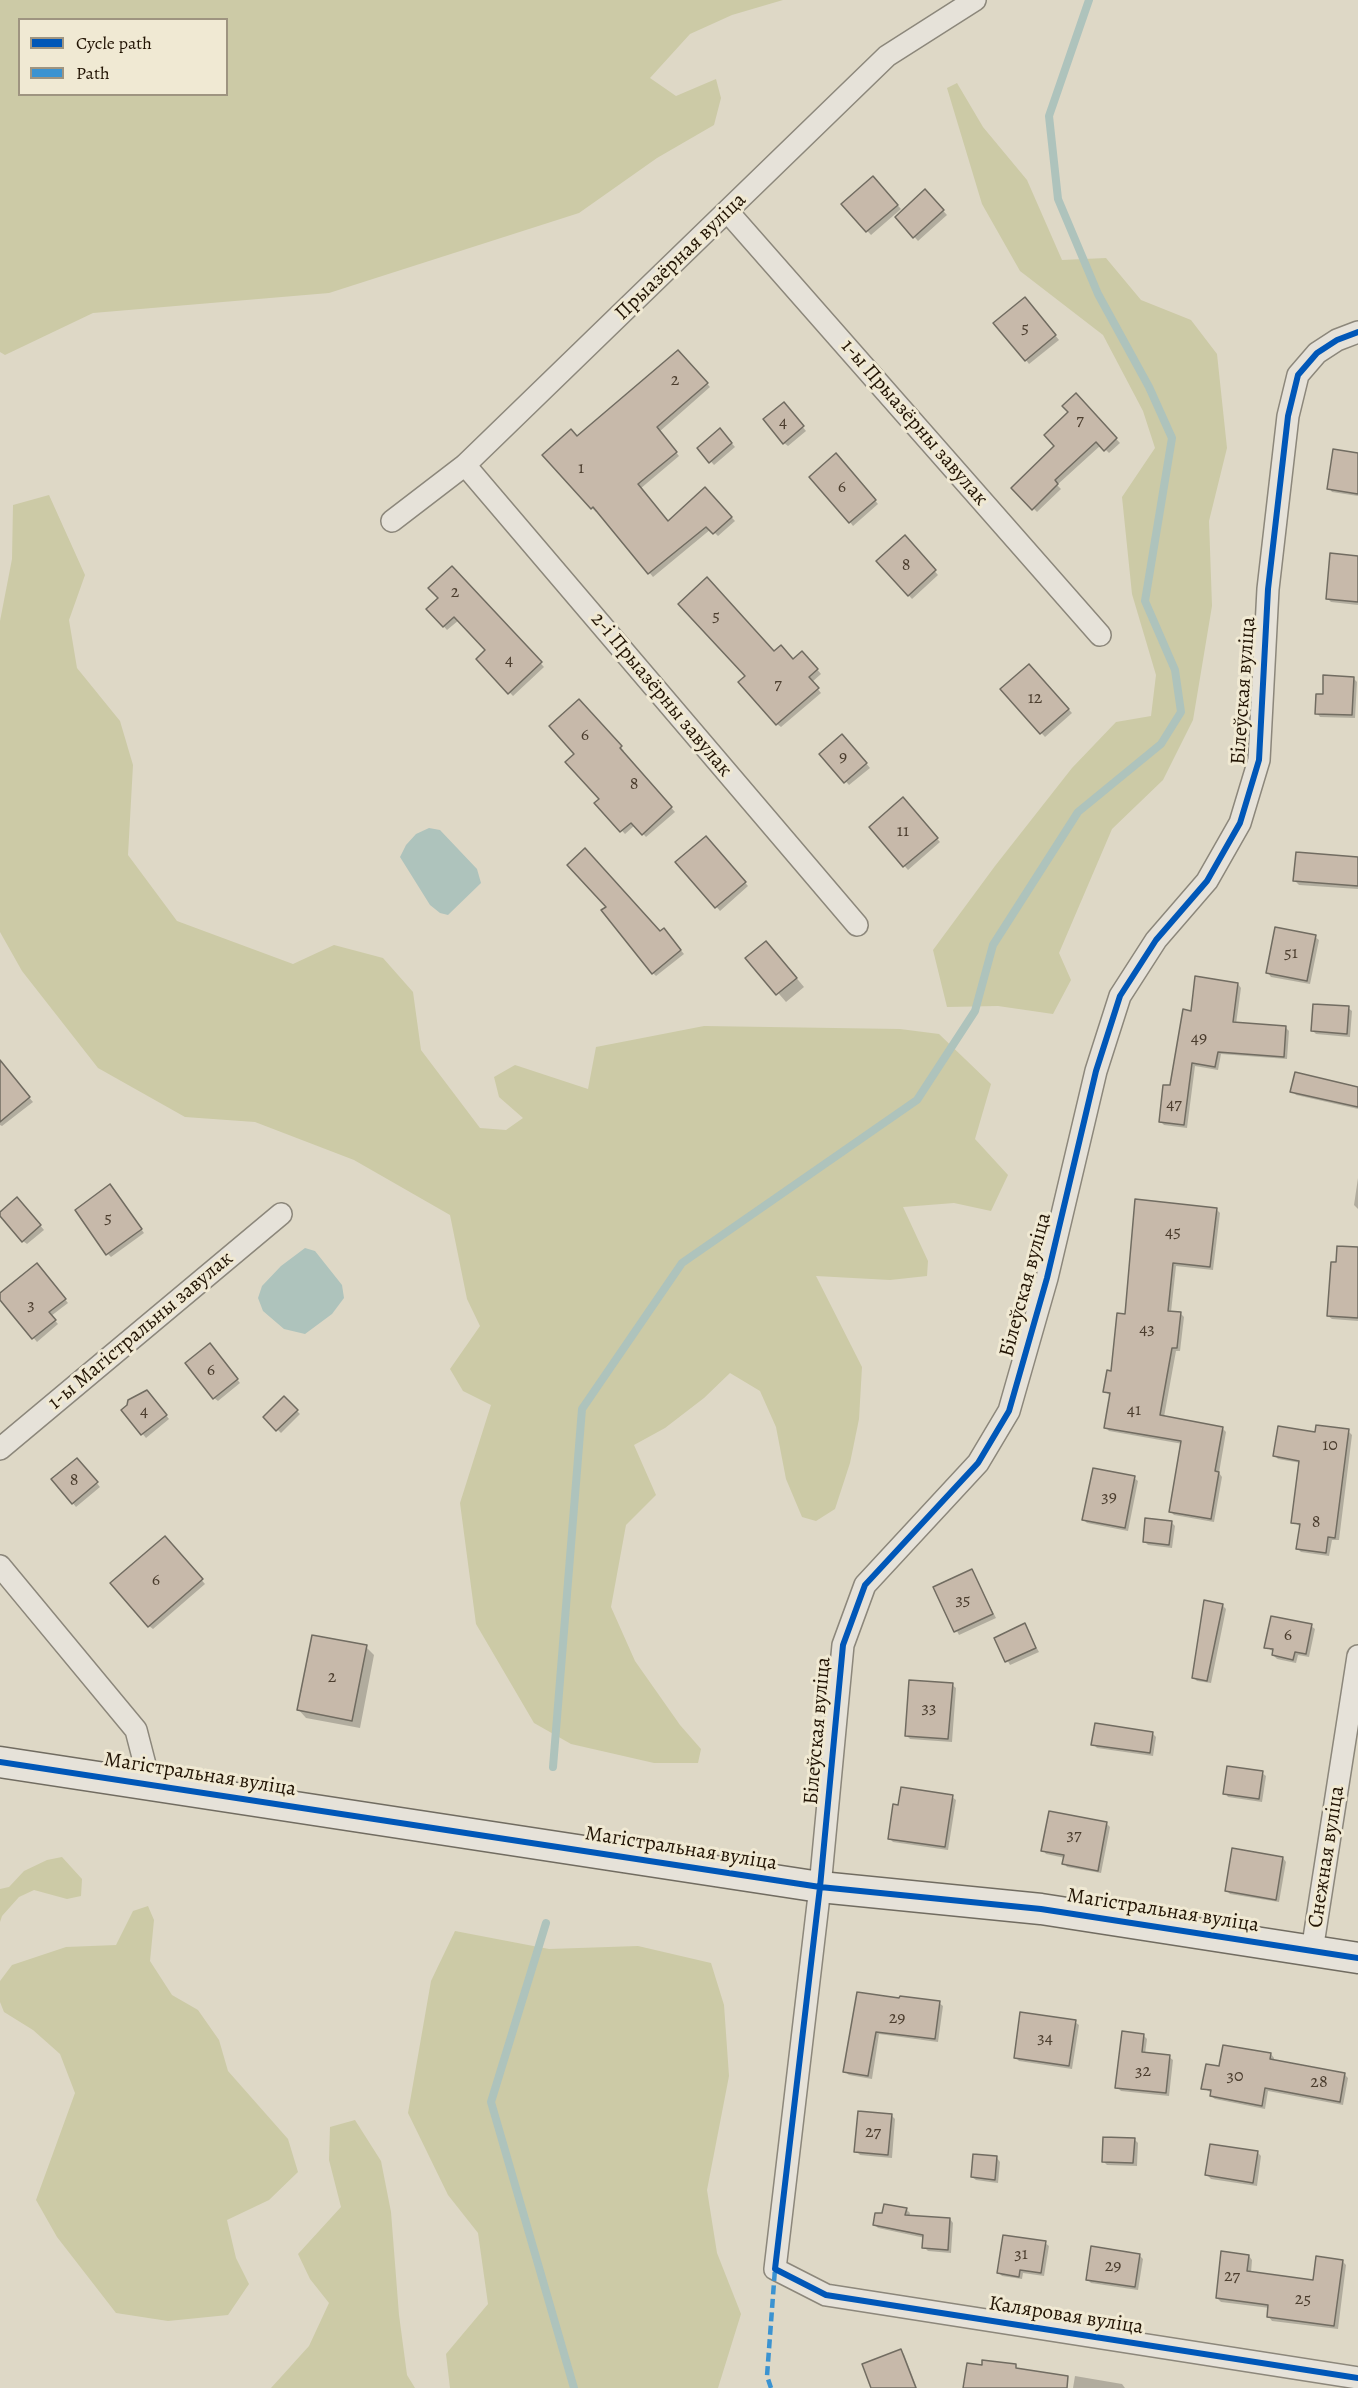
<!DOCTYPE html>
<html>
<head>
<meta charset="utf-8">
<style>
  body { margin:0 }
  #map { position:relative; width:1358px; height:2388px; overflow:hidden; background:#ded8c6; font-family:Alegreya,serif }
  canvas { display:block }
  .legend { position:absolute; left:18px; top:18px; width:210px; height:78px; box-sizing:border-box; background:#f0e9d3; border:2px solid #9e9480; margin:0; padding:8px 10px; list-style:none; font-size:18px; color:#221404 }
  .legend li { display:flex; align-items:center; gap:12px; height:30px }
  .legend b { width:30px; border:2px solid #9e9480 }
</style>
</head>
<body>
<div id="map">
<canvas width="1358" height="2388"></canvas>
<ul class="legend">
<li><b style="height:8px;background:#0057b8"></b>Cycle path</li>
<li><b style="height:8px;background:#3b93d1"></b>Path</li>
</ul>
</div>
<script>
const ctx = document.querySelector('canvas').getContext('2d');
ctx.lineJoin = 'round';
function fill(path, color) {
  ctx.fillStyle = color;
  ctx.fill(path, 'evenodd');
}
function poly(rows) {
  const path = new Path2D();
  for (const r of rows) {
    path.moveTo(r[0], r[1]);
    for (let i = 2; i < r.length; i += 2) path.lineTo(r[i], r[i + 1]);
  }
  return path;
}
function stroke(path, color, width, dash) {
  ctx.strokeStyle = color;
  ctx.lineWidth = width;
  ctx.lineCap = dash ? 'butt' : 'round';
  ctx.setLineDash(dash || []);
  ctx.stroke(path);
}
function label(font, color, halo, rows, align = 'center') {
  ctx.font = font + ' Alegreya,serif';
  ctx.lineWidth = 6;
  ctx.setLineDash([]);
  ctx.textBaseline = 'middle';
  ctx.strokeStyle = halo;
  ctx.fillStyle = color;
  for (const [text, x, y, turn = 0] of rows) {
    ctx.save();
    ctx.translate(x, y);
    ctx.rotate((+turn || 0) * Math.PI / 180);
    ctx.textAlign = isNaN(turn) ? turn : align;
    if (halo) ctx.strokeText(text, 0, 0);
    ctx.fillText(text, 0, 0);
    ctx.restore();
  }
}
const green = poly([
  [0,0,783,0,732,15,690,34,650,78,676,96,716,79,721,98,714,125,657,158,579,213,329,293,93,313,5,355,0,352],
  [20,20,226,20,226,94,20,94],
  [957,83,983,127,1027,180,1062,260,1106,258,1141,300,1191,320,1217,354,1227,448,1209,521,1212,606,1193,720,1163,780,1112,829,1059,953,1071,980,1053,1014,998,1006,947,1007,933,950,995,866,1072,768,1116,722,1151,716,1156,675,1132,594,1122,497,1155,448,1143,411,1103,335,1020,271,982,204,947,88],
  [49,495,85,575,69,620,77,668,120,721,133,765,128,855,177,921,293,964,334,945,383,958,413,992,421,1050,480,1128,506,1130,523,1118,499,1097,494,1077,515,1065,588,1089,596,1047,704,1026,900,1029,939,1034,991,1084,975,1139,1008,1175,991,1211,954,1203,903,1207,928,1261,927,1276,890,1280,816,1276,862,1367,859,1419,850,1463,835,1509,816,1521,802,1517,786,1479,776,1427,760,1391,730,1373,704,1398,665,1428,634,1445,656,1495,626,1525,611,1607,635,1661,680,1725,701,1749,698,1763,654,1763,571,1744,534,1723,476,1624,460,1503,491,1405,463,1391,450,1369,480,1326,467,1299,450,1215,354,1160,255,1122,185,1117,98,1068,22,971,0,932,0,621,12,559,13,505],
  [62,1857,82,1879,81,1896,67,1899,34,1890,19,1897,2,1916,0,1922,0,1889,9,1887,24,1871,47,1860],
  [148,1906,154,1920,150,1961,172,1995,198,2010,219,2040,228,2071,288,2139,298,2172,269,2200,227,2220,236,2258,249,2284,228,2315,168,2321,116,2313,57,2237,36,2200,75,2093,60,2054,33,2030,4,2012,0,2002,0,1981,12,1965,66,1947,116,1945,133,1911],
  [455,1931,549,1949,638,1946,711,1963,724,2005,729,2076,707,2190,717,2253,741,2314,718,2388,450,2388,446,2354,488,2304,478,2233,448,2195,408,2113,431,1981],
  [355,2120,381,2161,391,2212,399,2315,407,2375,415,2388,271,2388,309,2346,329,2303,310,2279,298,2254,341,2207,329,2160,330,2127]
]);
const water = poly([
  [429,828,440,830,477,869,481,883,448,915,440,913,430,905,400,857,406,845,416,834],
  [305,1248,315,1251,342,1285,344,1298,332,1314,305,1334,284,1329,263,1311,258,1298,262,1286,281,1266]
]);
const shadow = poly([
  [873,178,901,209,871,235,843,205],
  [925,191,947,215,918,241,897,217],
  [1029,303,1059,340,1029,364,1026,360],
  [682,355,710,387,659,432,679,456,640,489,668,522,705,489,735,521,718,536,711,529,653,577,598,510,596,512,592,508,544,455,578,438],
  [1075,396,1120,443,1109,453,1101,445,1057,485,1061,489,1037,512,1014,488,1056,446],
  [787,408,806,431,788,446,784,443],
  [720,430,735,447,714,465,699,448],
  [1358,455,1358,496,1332,492,1329,488],
  [840,459,878,504,853,526,850,522],
  [905,537,938,575,912,599,878,561],
  [1358,558,1358,605,1331,602,1328,599],
  [452,568,544,667,513,696,478,659,487,650,459,620,447,630,428,609,440,598],
  [774,653,793,661,806,656,821,674,812,682,821,693,781,727,777,724],
  [1029,666,1072,713,1045,737,1002,689],
  [1353,678,1357,682,1355,718,1320,717,1317,713,1324,696],
  [579,701,624,751,622,752,675,812,646,837,635,825,625,834,597,803,601,799,576,754],
  [846,739,870,768,849,785,821,754],
  [906,803,940,842,908,870,871,827],
  [709,842,748,886,720,911,678,862],
  [1358,859,1358,889,1299,885,1295,881],
  [660,933,667,934,684,954,656,976,653,973],
  [1315,937,1319,940,1310,984,1271,977,1268,973],
  [774,951,804,987,786,1002,748,958],
  [1238,984,1241,988,1236,1024,1285,1027,1289,1031,1287,1059,1221,1054,1218,1070,1195,1066,1187,1128,1164,1125,1160,1121,1192,1013],
  [1348,1008,1352,1011,1350,1037,1316,1034,1313,1031],
  [0,1063,33,1102,2,1126,0,1125],
  [1358,1088,1358,1109,1296,1095,1292,1091],
  [1358,1178,1358,1209,1354,1205],
  [113,1190,144,1233,111,1257,108,1254],
  [21,1203,44,1230,27,1244,23,1241],
  [1216,1209,1220,1213,1213,1270,1176,1266,1171,1312,1180,1313,1184,1317,1180,1351,1176,1351,1164,1417,1222,1428,1226,1432,1219,1473,1222,1477,1214,1522,1174,1515,1171,1512,1183,1444,1109,1431,1105,1427,1111,1396,1105,1392,1112,1372,1126,1315],
  [1358,1249,1358,1321,1332,1319,1328,1316,1338,1264],
  [40,1269,68,1303,51,1316,58,1324,37,1342,0,1298,0,1295],
  [213,1349,240,1383,218,1401,214,1398],
  [150,1395,169,1419,146,1438,123,1410],
  [284,1398,300,1414,281,1433,265,1417],
  [1348,1431,1352,1435,1339,1540,1332,1540,1329,1556,1301,1552,1298,1549,1301,1527,1293,1522,1301,1463,1278,1459,1274,1455,1317,1434],
  [80,1463,100,1487,76,1507,53,1479],
  [1134,1478,1138,1481,1128,1531,1087,1523,1084,1520],
  [1171,1522,1175,1526,1172,1548,1148,1545,1144,1541],
  [168,1541,205,1584,153,1629,149,1626],
  [972,1571,996,1618,959,1635,935,1588],
  [1222,1605,1226,1609,1211,1683,1197,1681,1193,1677],
  [1024,1625,1039,1652,1010,1665,996,1639],
  [1311,1626,1315,1629,1309,1657,1298,1655,1296,1663,1277,1659,1273,1655,1274,1652,1266,1647],
  [366,1647,374,1655,360,1728,306,1718,298,1709],
  [952,1685,956,1688,952,1742,910,1739,906,1735],
  [1152,1733,1156,1737,1153,1756,1097,1748,1093,1744],
  [1262,1773,1266,1776,1262,1802,1228,1797,1225,1793],
  [952,1797,956,1800,948,1850,893,1842,889,1838],
  [1106,1823,1110,1827,1101,1873,1067,1867,1064,1863,1065,1858,1046,1854,1043,1850],
  [1283,1858,1286,1862,1279,1902,1230,1894,1226,1890],
  [858,1993,939,2003,943,2006,938,2042,879,2034,872,2079,849,2075,845,2072],
  [1075,2022,1079,2025,1072,2069,1019,2061,1015,2057],
  [1143,2035,1147,2039,1145,2054,1169,2057,1173,2060,1169,2096,1121,2091,1117,2087],
  [1271,2054,1274,2058,1274,2061,1345,2075,1348,2078,1343,2105,1268,2091,1265,2109,1215,2099,1211,2096,1212,2093,1203,2088],
  [891,2115,895,2119,892,2158,860,2155,856,2151],
  [1134,2139,1138,2143,1137,2166,1107,2165,1103,2161],
  [1257,2152,1261,2156,1257,2186,1211,2179,1207,2175],
  [997,2158,1000,2162,998,2183,976,2180,972,2177],
  [906,2209,910,2213,909,2217,950,2219,953,2223,951,2253,928,2251,924,2247,925,2238,878,2228,875,2225],
  [1045,2243,1049,2246,1044,2276,1023,2273,1022,2279,1002,2276,998,2272],
  [1140,2256,1143,2259,1138,2290,1091,2283,1087,2279],
  [1249,2256,1252,2260,1251,2273,1314,2282,1342,2261,1346,2265,1338,2329,1272,2321,1269,2317,1270,2308,1221,2302,1217,2298],
  [901,2351,904,2354,917,2388,872,2388],
  [1075,2376,1122,2384,1125,2388,1073,2388]
]);
const stream = poly([
  [553,1767,582,1409,682,1263,917,1100,975,1011,993,945,1078,812,1161,744,1181,712,1175,670,1145,601,1172,438,1149,387,1098,294,1058,199,1049,116,1089,0],
  [546,1923,491,2102,574,2388]
]);
const building = poly([
  [873,176,898,205,866,232,841,204,873,176],
  [925,189,944,210,913,238,895,217,925,189],
  [1025,297,1056,335,1025,361,993,323,1025,297],
  [678,350,708,383,657,427,677,452,638,484,668,521,705,487,732,517,713,534,706,527,648,574,593,507,591,509,542,455,571,429,577,436,678,350],
  [1076,393,1117,438,1104,451,1096,442,1055,480,1058,484,1032,510,1011,488,1054,446,1044,435,1068,412,1062,406,1076,393],
  [784,402,804,426,783,444,763,419,784,402],
  [720,428,732,443,709,463,697,448,720,428],
  [1333,449,1358,453,1358,494,1327,489,1333,449],
  [836,453,876,500,849,523,809,477,836,453],
  [905,535,936,570,908,596,876,561,905,535],
  [1330,553,1358,556,1358,602,1326,599,1330,553],
  [452,566,542,662,508,694,476,659,485,650,454,617,443,627,426,609,438,598,428,588,452,566],
  [707,577,774,651,781,645,793,659,802,651,818,669,809,677,819,688,776,725,738,682,745,676,678,604,707,577],
  [1029,664,1069,709,1040,734,1000,689,1029,664],
  [1323,675,1354,677,1352,715,1315,714,1316,694,1323,694,1323,675],
  [579,699,622,746,620,748,672,807,642,835,631,823,620,832,594,803,599,799,565,762,574,754,549,726,579,699],
  [842,734,867,763,844,783,819,754,842,734],
  [903,797,938,838,903,867,869,827,903,797],
  [706,836,746,882,715,908,675,862,706,836],
  [585,848,660,931,664,928,681,950,652,974,601,910,606,907,567,865,585,848],
  [1296,852,1358,857,1358,886,1293,881,1296,852],
  [1275,927,1316,935,1307,981,1266,973,1275,927],
  [766,941,797,978,776,995,745,958,766,941],
  [1195,976,1238,983,1233,1022,1286,1026,1284,1057,1218,1052,1215,1067,1192,1063,1184,1125,1159,1122,1163,1085,1170,1085,1183,1009,1191,1011,1195,976],
  [1313,1004,1349,1006,1347,1034,1311,1031,1313,1004],
  [0,1060,30,1097,0,1122,0,1060],
  [1295,1072,1358,1087,1358,1107,1290,1092,1295,1072],
  [110,1184,142,1229,106,1255,75,1210,110,1184],
  [17,1197,41,1225,22,1242,0,1216,0,1212,17,1197],
  [1135,1199,1217,1208,1210,1267,1173,1263,1168,1311,1181,1312,1177,1348,1172,1348,1160,1415,1223,1427,1215,1471,1219,1472,1211,1519,1169,1512,1181,1441,1104,1428,1110,1393,1103,1392,1107,1370,1111,1371,1117,1313,1125,1314,1135,1199],
  [1337,1246,1358,1247,1358,1318,1327,1316,1331,1262,1336,1262,1337,1246],
  [37,1263,66,1299,49,1312,56,1320,32,1339,0,1300,0,1293,37,1263],
  [210,1343,238,1379,213,1399,185,1363,210,1343],
  [147,1390,167,1415,141,1435,121,1410,127,1405,128,1400,147,1390],
  [284,1396,298,1410,276,1431,263,1417,284,1396],
  [1316,1425,1349,1429,1335,1538,1328,1537,1326,1553,1296,1549,1300,1524,1291,1523,1299,1461,1273,1456,1278,1426,1315,1432,1316,1425],
  [77,1458,98,1482,72,1504,51,1479,77,1458],
  [1093,1468,1135,1476,1125,1528,1082,1520,1093,1468],
  [1145,1518,1172,1521,1169,1545,1143,1542,1145,1518],
  [165,1536,203,1579,148,1627,110,1583,165,1536],
  [972,1569,993,1614,954,1632,933,1587,972,1569],
  [1204,1600,1223,1604,1207,1681,1192,1678,1204,1600],
  [1271,1616,1312,1624,1306,1654,1295,1652,1293,1660,1272,1655,1273,1649,1264,1648,1271,1616],
  [1025,1623,1036,1648,1005,1662,994,1638,1025,1623],
  [312,1635,367,1645,352,1721,297,1710,312,1635],
  [909,1680,953,1683,948,1739,905,1736,909,1680],
  [1095,1723,1153,1732,1150,1753,1091,1745,1095,1723],
  [1227,1766,1263,1771,1259,1799,1223,1794,1227,1766],
  [901,1787,953,1795,945,1847,888,1839,893,1804,898,1805,901,1787],
  [1049,1811,1107,1822,1098,1871,1062,1864,1064,1855,1041,1851,1049,1811],
  [1232,1848,1283,1857,1276,1900,1225,1891,1232,1848],
  [857,1992,899,1998,900,1996,940,2001,935,2039,876,2032,868,2076,843,2072,857,1992],
  [1020,2012,1076,2020,1069,2066,1014,2058,1020,2012],
  [1122,2031,1144,2034,1142,2052,1170,2055,1166,2093,1115,2088,1122,2031],
  [1223,2045,1271,2053,1270,2059,1345,2073,1340,2102,1265,2088,1262,2106,1210,2096,1211,2090,1201,2089,1206,2064,1219,2066,1223,2045],
  [858,2111,892,2114,888,2155,854,2152,858,2111],
  [1103,2137,1135,2138,1133,2163,1102,2162,1103,2137],
  [1210,2144,1258,2151,1253,2183,1205,2175,1210,2144],
  [973,2154,997,2156,995,2180,971,2177,973,2154],
  [884,2204,907,2208,905,2215,950,2218,948,2250,922,2248,923,2235,873,2225,875,2213,882,2213,884,2204],
  [1003,2235,1046,2241,1041,2273,1020,2270,1019,2277,997,2273,1003,2235],
  [1091,2246,1140,2254,1135,2287,1086,2280,1091,2246],
  [1221,2251,1249,2255,1247,2271,1313,2280,1316,2256,1343,2260,1334,2326,1267,2317,1268,2305,1216,2298,1221,2251],
  [901,2349,916,2388,871,2388,862,2364,901,2349],
  [982,2360,1016,2364,1016,2368,1068,2376,1067,2388,963,2388,967,2363,982,2365,982,2360]
]);
const street = poly([
  [728,212,1100,635],
  [1358,332,1337,340,1317,353,1298,375,1288,416,1268,589,1259,760,1240,823,1207,881,1156,940,1120,996,1096,1071,1047,1278,1009,1411,978,1463,865,1585,843,1645,820,1887,775,2269,826,2295,1358,2378],
  [465,465,857,925],
  [392,521,465,465,887,56,975,0],
  [0,1449,281,1214],
  [0,1566,136,1730,150,1784],
  [1312,1951,1358,1656]
]);
const secondary = poly([
  [0,1762,820,1887,1041,1909,1358,1958]
]);
const quiet = poly([
  [771,2388,767,2376,775,2269]
]);
const cycleway = poly([
  [1358,332,1337,340,1317,353,1298,375,1288,416,1268,589,1259,760,1240,823,1207,881,1156,940,1120,996,1096,1071,1047,1278,1009,1411,978,1463,865,1585,843,1645,820,1887,775,2269,826,2295,1358,2378],
  [0,1762,820,1887,1041,1909,1358,1958]
]);
const numberNames = [
  ["5",1025,329],
  ["2",675,381],
  ["7",1080,421],
  ["4",783,423],
  ["1",581,469],
  ["6",842,488],
  ["8",906,566],
  ["2",455,593],
  ["5",716,617],
  ["4",509,661],
  ["7",778,685],
  ["12",1035,699],
  ["6",585,736],
  ["9",843,758],
  ["8",634,785],
  ["11",903,832],
  ["51",1291,954],
  ["49",1199,1039],
  ["47",1174,1105],
  ["5",108,1219],
  ["45",1173,1233],
  ["3",31,1306],
  ["43",1147,1330],
  ["6",211,1371],
  ["41",1134,1411],
  ["4",144,1412],
  ["10",1330,1446],
  ["8",74,1481],
  ["39",1109,1498],
  ["8",1316,1523],
  ["6",156,1581],
  ["35",963,1601],
  ["6",1288,1636],
  ["2",332,1678],
  ["33",929,1709],
  ["37",1074,1836],
  ["29",897,2019],
  ["34",1045,2039],
  ["32",1143,2072],
  ["30",1235,2077],
  ["28",1319,2083],
  ["27",873,2133],
  ["31",1021,2255],
  ["29",1113,2267],
  ["27",1232,2277],
  ["25",1303,2300]
];
const streetNames = [
  ["Прыазёрная вуліца",681,257,-44],
  ["1-ы Прыазёрны завулак",914,423,49],
  ["Білеўская вуліца",1244,691,-86],
  ["2-і Прыазёрны завулак",661,695,50],
  ["Білеўская вуліца",1026,1285,-75],
  ["1-ы Магістральны завулак",141,1331,-40],
  ["Білеўская вуліца",818,1731,-85],
  ["Магістральная вуліца",200,1775,9],
  ["Магістральная вуліца",681,1849,9],
  ["Снежная вуліца",1327,1857,-81],
  ["Магістральная вуліца",1163,1911,9],
  ["Каляровая вуліца",1066,2316,9]
];
fill(green, '#cccaa6');
fill(water, '#aec3bc');
fill(shadow, '#0003');
stroke(stream, '#aec3bc', 8);
fill(building, '#c7b9aa');
stroke(building, '#716c61', 1.5);
stroke(street, '#8c877b', 24);
stroke(secondary, '#716c61', 33);
stroke(street, '#e6e2d9', 21);
stroke(secondary, '#e6e2d9', 30);
stroke(quiet, '#3b93d1', 4.5, [9, 4.5]);
stroke(cycleway, '#0057b8', 6);
label('18px', '#4b3d2e', null, numberNames);
label('21px', '#221404', '#f0e9d3', streetNames);
</script>
</body>
</html>
